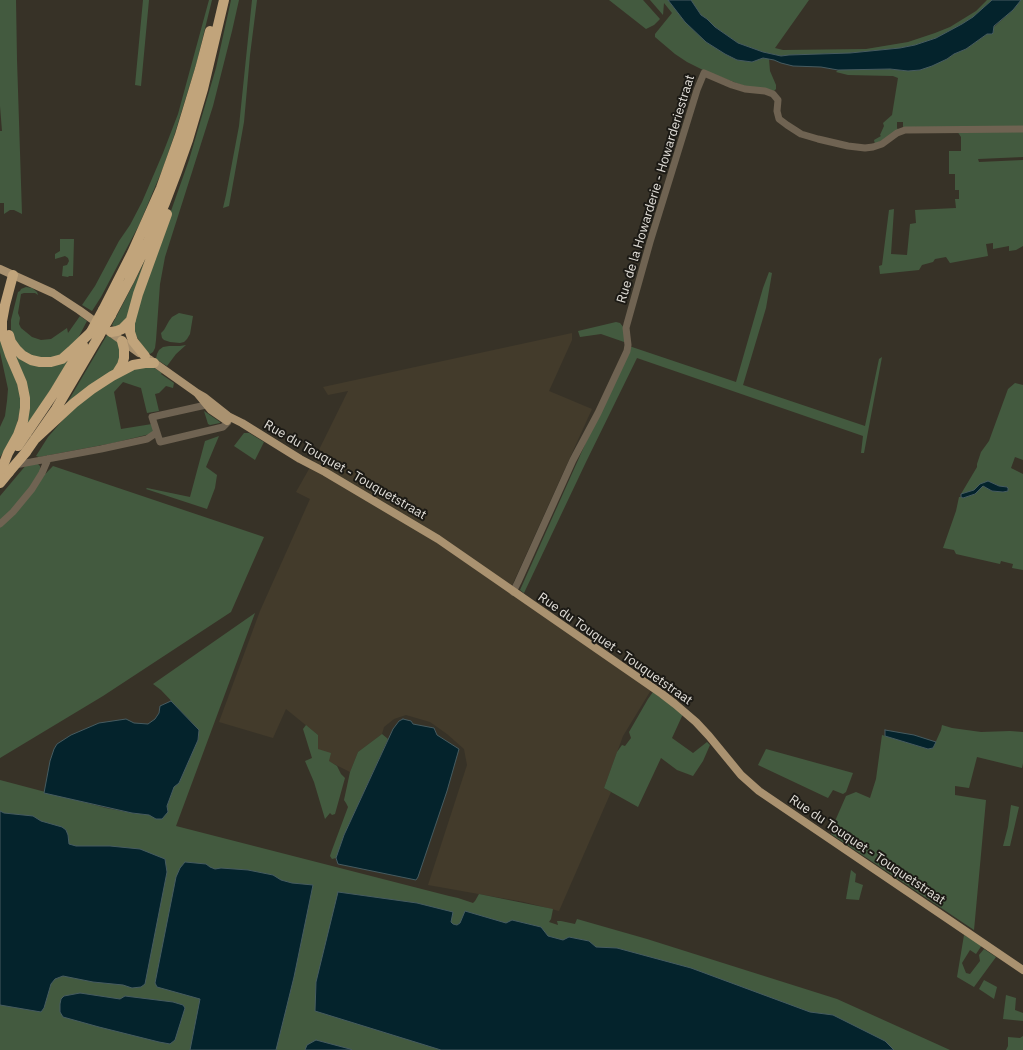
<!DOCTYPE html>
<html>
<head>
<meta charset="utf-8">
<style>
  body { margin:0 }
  canvas { display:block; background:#373227 }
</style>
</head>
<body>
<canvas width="1023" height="1050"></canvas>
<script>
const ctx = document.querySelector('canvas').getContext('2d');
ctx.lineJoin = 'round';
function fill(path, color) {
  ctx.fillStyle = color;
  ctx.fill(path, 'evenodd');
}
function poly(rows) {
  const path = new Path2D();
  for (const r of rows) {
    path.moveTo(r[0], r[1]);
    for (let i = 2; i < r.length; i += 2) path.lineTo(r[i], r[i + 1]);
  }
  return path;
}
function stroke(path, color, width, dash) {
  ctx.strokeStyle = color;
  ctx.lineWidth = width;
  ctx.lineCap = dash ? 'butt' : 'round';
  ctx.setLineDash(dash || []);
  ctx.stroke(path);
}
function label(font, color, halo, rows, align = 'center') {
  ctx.font = font + ' "IBM Plex Sans",sans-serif';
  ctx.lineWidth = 4;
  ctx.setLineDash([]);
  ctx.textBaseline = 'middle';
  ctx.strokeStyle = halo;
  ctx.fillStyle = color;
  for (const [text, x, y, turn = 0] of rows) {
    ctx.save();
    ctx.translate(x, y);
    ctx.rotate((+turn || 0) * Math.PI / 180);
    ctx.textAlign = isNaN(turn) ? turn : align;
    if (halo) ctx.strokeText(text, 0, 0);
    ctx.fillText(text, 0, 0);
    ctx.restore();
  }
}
const built = poly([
  [572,333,572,340,549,391,592,409,509,592,651,690,623,736,604,788,611,792,559,911,524,902,428,885,467,765,464,749,447,734,430,722,406,715,394,719,384,727,382,734,358,752,350,772,328,761,318,749,318,735,286,709,273,738,219,722,260,611,310,499,296,492,313,462,348,391,328,395,323,387]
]);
const green = poly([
  [0,0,16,0,17,60,22,214,14,210,10,210,4,214,4,203,0,203,0,131,2,131,0,106],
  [143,0,149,0,141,86,135,85],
  [209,0,212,0,196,65,174,136,163,168,139,225,101,297,92,311,82,305,95,286,119,241,130,225,142,202,163,153,178,114],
  [231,0,239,0,232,31,213,106,165,257,160,284,156,340,155,348,153,352,150,354,145,350,135,334,134,329,136,310,189,160,216,68],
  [252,0,257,0,250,55,244,122,229,206,223,208,226,195,239,126],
  [609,0,643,0,660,19,654,25,646,29],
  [650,0,668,0,685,22,706,42,725,54,737,60,752,62,763,58,769,59,770,71,776,85,776,89,774,91,747,87,705,71,687,62,675,54,655,37,655,34,672,13,664,3,663,15],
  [691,0,809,0,775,48,783,50,866,49,908,42,935,33,950,27,976,11,987,0,992,0,973,17,962,24,936,38,915,45,900,48,850,53,789,55,781,56,763,52,738,43,715,27,707,19,701,15],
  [1021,0,1023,0,1023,126,903,128,903,122,897,122,897,128,899,131,875,144,874,140,881,136,880,135,884,126,883,123,892,115,898,78,893,76,848,75,836,72,838,70,890,69,908,71,920,70,947,59,954,54,966,49,987,34,992,34,994,27,1013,10],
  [957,131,1023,132,1023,157,978,159,979,162,1023,160,1023,246,1016,250,1009,251,1009,246,993,249,993,243,986,244,988,256,950,263,946,257,935,259,933,262,922,265,919,270,880,274,879,266,882,265,889,210,894,209,891,254,907,255,910,224,916,223,915,210,956,208,955,199,959,199,959,190,955,190,955,174,949,174,949,151,961,151,961,137],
  [161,226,126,323,116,329,112,325,139,273],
  [60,239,74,239,73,276,69,276,68,277,62,276,63,266,67,265,69,261,68,258,65,256,55,259,55,254,60,251],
  [769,272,772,273,766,308,743,385,865,426,879,359,882,357,864,453,861,453,863,436,637,358,586,462,524,593,520,590,629,346,736,382,763,288],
  [26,287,32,288,37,292,38,295,35,293,24,293,21,294,18,313,20,318,19,324,21,328,32,337,41,340,51,339,67,328,68,333,80,316,87,321,75,344,56,358,40,359,24,352,13,338,11,329,11,320,18,292,20,291,21,289],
  [179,313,193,316,190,334,187,339,184,342,180,343,170,342,164,340,162,338,161,333,164,330,169,321,172,317],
  [7,314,6,331,31,362,73,354,27,427,28,407,4,331],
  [616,322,620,323,625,329,627,343,601,334,580,337,578,331],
  [107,335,122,345,120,366,58,417,70,398],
  [0,336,19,386,21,407,13,439,0,457,0,427,5,416,7,401,8,389,0,352],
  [186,345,176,354,167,366,156,359,157,354,159,350,163,347,169,346,180,346],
  [150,365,162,373,161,374,174,383,173,388,166,386,159,393,155,394,159,411,147,413,141,388,123,382,114,392,121,429,152,424,154,432,146,435,113,443,39,457,36,456,48,437,62,421,84,399,133,368],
  [1015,383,1023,385,1023,460,1015,457,1011,468,1023,474,1023,570,1012,568,1013,564,1001,561,1000,564,956,554,954,550,943,548,956,511,959,497,961,497,963,498,975,494,983,486,992,491,1007,487,999,486,988,481,975,490,961,494,977,467,977,464,981,452,989,441,1008,389],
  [204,411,220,422,220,423,210,425,208,424],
  [244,433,249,433,264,442,255,460,234,446],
  [219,436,206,467,217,475,215,488,207,509,146,489,147,488,190,497,205,441],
  [37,463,40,466,40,472,28,492,53,466,264,537,231,612,103,696,0,758,0,496,27,464],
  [255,613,176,826,449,896,458,898,473,903,475,901,479,894,553,909,551,919,549,922,558,925,557,921,561,921,575,924,577,919,647,939,837,999,950,1050,0,1050,0,780,106,808,132,813,149,815,156,819,168,812,167,806,174,787,179,783,198,740,199,730,161,690,153,684],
  [653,692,683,714,672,738,693,753,707,742,710,745,703,761,693,776,677,770,661,758,638,807,604,788,617,752,622,745,625,746,631,738,629,732,648,699],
  [306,725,318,735,318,749,331,753,329,761,337,766,341,774,345,778,335,814,332,815,330,813,325,819,314,782,305,761,312,758,303,729],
  [942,725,952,728,981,732,1010,731,1023,732,1023,763,1022,768,977,757,969,788,955,786,955,795,986,800,974,930,831,834,832,828,846,796,856,792,870,798,876,779,882,735,928,749,933,748,941,730],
  [382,734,388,739,344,835,336,858,332,859,330,856,332,850,348,807,346,803,344,800,350,772,358,752],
  [766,749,853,773,846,792,843,794,833,790,828,798,758,765],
  [1011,805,1019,807,1010,846,1003,846,1008,827],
  [851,870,856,874,855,882,863,885,859,900,846,899],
  [964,935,982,945,976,954,970,950,962,963,966,973,970,974,980,961,979,955,984,949,996,957,974,987,957,977],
  [984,980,997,987,994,999,979,989],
  [1006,995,1016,998,1015,1010,1023,1013,1023,1021,1003,1019],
  [1023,1036,1023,1050,1006,1050,1008,1046,1008,1037,1020,1038]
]);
const water = poly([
  [668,0,691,0,701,15,707,19,715,27,738,43,763,52,781,56,789,55,850,53,900,48,915,45,936,38,962,24,973,17,992,0,1021,0,1013,10,994,26,993,33,992,34,987,34,966,49,954,54,947,59,932,66,920,70,908,71,890,69,838,70,821,67,793,66,781,63,774,60,763,58,752,62,737,60,725,54,706,42,685,22,668,0],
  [988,481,999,486,1007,487,1008,488,1008,491,1003,492,992,491,983,486,975,494,963,498,961,497,961,494,974,490,980,484,988,481],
  [171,701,199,730,198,740,179,783,174,787,167,806,168,812,162,819,156,819,149,815,132,813,44,793,50,761,54,749,57,744,71,735,99,723,126,719,134,723,148,724,155,719,159,713,160,706,171,701],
  [403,719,411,721,413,724,434,728,437,735,459,749,447,791,418,877,416,880,338,864,336,858,344,835,393,729,399,721,403,719],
  [885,730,914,735,936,742,933,748,928,749,885,736,885,730],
  [0,811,4,813,33,816,41,821,62,827,66,830,68,835,69,844,76,846,110,846,140,849,165,859,167,872,145,984,141,987,132,988,123,985,93,982,63,976,55,979,51,984,44,1008,41,1012,0,1005,0,811],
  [185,862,206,864,210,867,215,869,221,868,248,870,273,875,281,880,292,883,313,885,294,977,276,1050,190,1050,200,999,157,987,155,983,176,877,180,868,185,862],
  [338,892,417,903,453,912,451,922,453,924,457,925,460,923,465,911,506,923,512,920,541,927,548,936,563,940,569,937,589,941,596,947,617,948,691,968,810,1012,833,1015,885,1041,894,1050,441,1050,315,1011,316,982,338,892],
  [80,993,120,999,125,996,173,1002,183,1005,185,1008,175,1040,170,1044,159,1042,99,1027,63,1017,60,1012,60,1004,61,999,64,996,80,993],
  [316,1040,350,1049,352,1050,305,1050,307,1045,316,1040]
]);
const minor = poly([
  [206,405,152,417,160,442,223,427,228,422,228,416],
  [15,465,101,449,147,439,156,433],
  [0,524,13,512,32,489,42,473,48,459],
  [513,592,518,582,573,460,598,413,627,351,628,345,626,328,627,324,650,242,676,158,697,90,704,73,732,85,745,89,765,91,773,94,778,100,777,111,779,119,787,125,801,134,818,139,848,146,865,148,873,147,882,144,897,133,905,130,1023,129]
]);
const major = poly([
  [0,269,53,293,79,310,139,353],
  [149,359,197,393,211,410,227,421],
  [197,393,204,397,228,416,242,423,300,459,325,472,438,539,662,694,675,704,696,722,709,736,741,775,759,791,1023,970]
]);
const highway = poly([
  [103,310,132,253,161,188,180,135,200,69,210,31],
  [111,315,129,281,147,244,165,203,176,174,188,140,203,89,224,0],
  [111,332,117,331,122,329,131,320],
  [9,335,11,342,16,349,22,355,31,360,40,362,51,362,62,359,71,351,91,332],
  [145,356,133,341,130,332,130,323,138,294,167,214],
  [117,373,122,365,124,358,124,349,122,341],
  [35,439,74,403,92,389,112,376,133,365,145,363,154,363],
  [18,446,54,393,83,345],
  [26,452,56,409,99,336],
  [3,466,8,453,18,435,23,421,25,408,25,398,22,383,10,355,2,331,2,321,5,305,13,275],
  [0,483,9,472]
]);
const highwayBridge = poly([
  [91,332,103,310],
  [99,336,111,315],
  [0,470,3,466],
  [9,472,26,452]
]);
const streetNames = [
  ["Rue de la Howarderie - Howarderiestraat",656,189,-73],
  ["Rue du Touquet - Touquetstraat",345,470,30],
  ["Rue du Touquet - Touquetstraat",615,649,35],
  ["Rue du Touquet - Touquetstraat",867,850,34]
];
fill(built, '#433b2b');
fill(green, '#435a3f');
fill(water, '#04232c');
stroke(water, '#465b60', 1);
stroke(minor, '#6f6352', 7);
stroke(major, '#aa9270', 8);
stroke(highway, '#c1a47b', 10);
stroke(highwayBridge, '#c1a47b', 10);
label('13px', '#e1ded8', '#1c1a15', streetNames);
</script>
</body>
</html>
